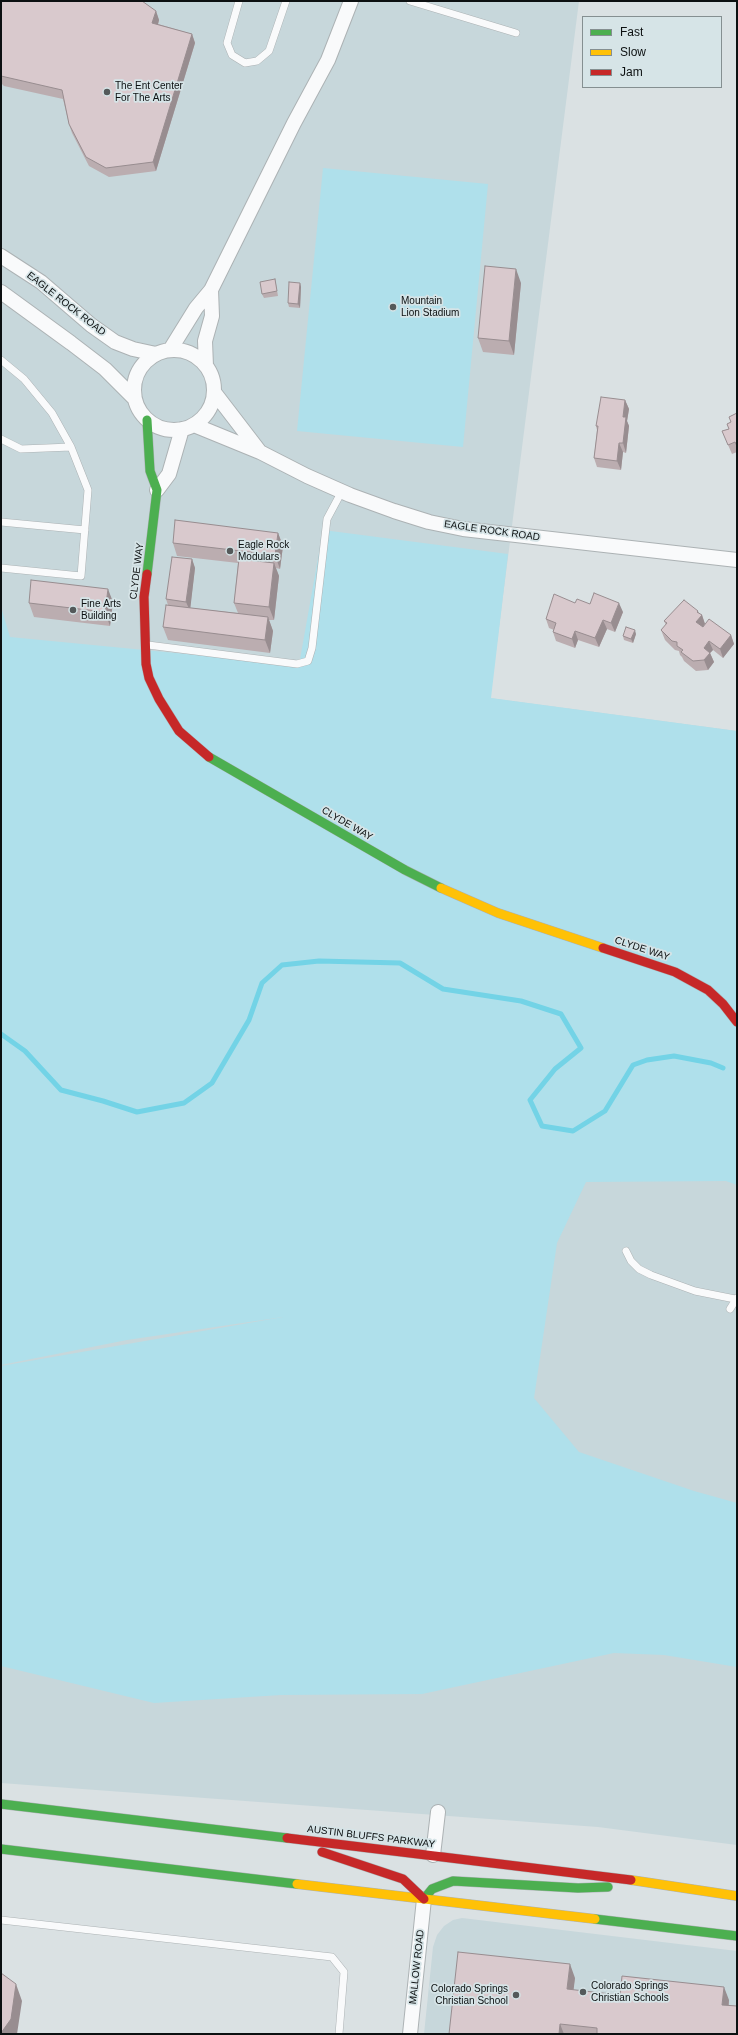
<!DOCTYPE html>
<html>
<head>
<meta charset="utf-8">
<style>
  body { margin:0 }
  #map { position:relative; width:738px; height:2035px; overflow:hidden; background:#dae1e3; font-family:Helvetica,sans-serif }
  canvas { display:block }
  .frame { position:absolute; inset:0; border:2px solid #0c1011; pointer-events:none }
  .legend { position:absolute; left:582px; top:16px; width:140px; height:72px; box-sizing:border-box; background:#d6e4e7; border:1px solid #858f91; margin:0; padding:5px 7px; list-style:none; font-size:12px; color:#0c1011 }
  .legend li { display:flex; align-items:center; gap:8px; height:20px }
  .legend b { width:20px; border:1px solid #858f91 }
</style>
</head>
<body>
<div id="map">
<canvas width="738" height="2035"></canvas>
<div class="frame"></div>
<ul class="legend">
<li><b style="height:5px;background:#4caf50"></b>Fast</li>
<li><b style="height:5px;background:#ffc107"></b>Slow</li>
<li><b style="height:5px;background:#c62828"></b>Jam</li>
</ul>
</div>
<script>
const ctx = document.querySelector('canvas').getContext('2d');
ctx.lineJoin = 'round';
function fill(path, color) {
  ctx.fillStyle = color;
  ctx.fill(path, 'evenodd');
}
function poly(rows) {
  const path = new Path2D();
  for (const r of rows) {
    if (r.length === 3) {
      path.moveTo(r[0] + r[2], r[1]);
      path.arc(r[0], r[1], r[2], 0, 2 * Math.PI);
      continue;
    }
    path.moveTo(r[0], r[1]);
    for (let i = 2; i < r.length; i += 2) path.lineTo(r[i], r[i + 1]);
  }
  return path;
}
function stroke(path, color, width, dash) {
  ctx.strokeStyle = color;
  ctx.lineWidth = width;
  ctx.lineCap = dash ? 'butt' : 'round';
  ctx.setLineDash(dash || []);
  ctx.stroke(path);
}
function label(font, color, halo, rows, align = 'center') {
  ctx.font = font + ' Helvetica,sans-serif';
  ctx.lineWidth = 3.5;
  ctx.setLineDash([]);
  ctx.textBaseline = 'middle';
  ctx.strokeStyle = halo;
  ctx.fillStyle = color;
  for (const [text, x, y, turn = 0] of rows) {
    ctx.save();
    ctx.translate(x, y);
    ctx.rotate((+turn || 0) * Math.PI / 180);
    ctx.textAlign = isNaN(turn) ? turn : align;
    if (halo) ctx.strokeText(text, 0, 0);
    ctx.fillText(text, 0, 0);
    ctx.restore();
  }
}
const built = poly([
  [1,1,579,1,490,698,737,731,737,1845,598,1827,1,1783],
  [462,1918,737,1951,737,2034,424,2034,433,1947,437,1935,444,1926,453,1920]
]);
const green = poly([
  [323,168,488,184,463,447,297,431],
  [323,530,508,554,491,698,737,731,737,1185,726,1181,586,1182,557,1243,534,1398,579,1452,694,1491,737,1503,737,1667,664,1655,614,1653,422,1694,281,1695,154,1703,1,1666,1,1366,283,1317,127,1340,1,1365,1,607,10,637,299,665]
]);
const stream = poly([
  [1,1034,25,1051,61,1090,103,1101,137,1112,184,1103,212,1083,249,1020,262,983,282,965,319,961,400,963,443,989,521,1001,561,1014,581,1048,555,1069,530,1100,542,1126,573,1131,605,1111,633,1065,647,1060,674,1056,711,1063,723,1068]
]);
const lane = poly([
  [239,1,227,43,232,55,245,63,257,61,269,51,286,1],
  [410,1,516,33],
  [1,360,24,379,52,413,71,447,21,449,1,439],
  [1,522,85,530],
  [1,568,81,576,88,490,71,447],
  [148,645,297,664,308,661,312,648,327,519,342,491],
  [626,1251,631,1261,639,1269,651,1275,695,1291,735,1299],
  [730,1309,737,1298],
  [1,1920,332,1957,344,1972,339,2034]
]);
const street = poly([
  [1,256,41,282,91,325,115,342,133,349,156,354],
  [1,292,71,343,105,369,134,398],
  [174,390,40],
  [170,350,196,308,211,290,294,123,328,60,351,1],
  [206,366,205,341,212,316,211,290],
  [214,392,260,452],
  [194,425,260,452,307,476,350,495,394,511,429,522,463,529,737,560],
  [157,490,169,474,182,429],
  [433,1855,438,1812],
  [410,2034,424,1899]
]);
const fast = poly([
  [147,574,157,490,150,471,147,420],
  [209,757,405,870,441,888],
  [1,1804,287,1838],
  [1,1849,297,1884],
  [424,1899,432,1889,453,1881,578,1888,608,1887],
  [595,1919,737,1936]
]);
const slow = poly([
  [441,888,498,913,603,948],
  [631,1880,737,1896],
  [297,1884,595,1919]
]);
const jam = poly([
  [147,574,144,597,146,664,149,678,159,699,179,731,209,757],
  [603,948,675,972,708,990,723,1004,737,1022],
  [287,1838,631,1880],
  [322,1852,403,1879,424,1899]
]);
const wall = poly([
  [1,1,156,11,159,20,158,24,192,34,195,43,156,171,109,177,89,166,72,133,69,124,63,99,4,86,1,83],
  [275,279,276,284,278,296,264,298,262,294],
  [300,283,301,287,300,308,289,307,288,303],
  [521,283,514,355,483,352,478,338],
  [625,400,629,409,627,421,629,426,626,453,623,452,621,470,597,467,594,458,597,430,596,426],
  [737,413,737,452,732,454,722,431,729,429,727,424,731,422,729,417],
  [278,533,283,546,280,569,276,568,279,576,274,620,269,620,273,631,270,653,168,640,163,627,168,605,166,599,192,559,195,568,190,608,238,613,234,603,238,563,177,556,173,543],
  [113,602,110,626,34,617,29,603],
  [575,603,590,604,623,612,615,632,607,629,599,647,578,640,575,648,556,641,553,632,554,630,549,628,546,619],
  [699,614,702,615,705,624,703,627,731,635,734,644,723,658,713,650,710,653,714,662,708,670,696,671,684,661,682,657,680,655,679,651,675,650,665,640,661,630,666,625,664,621],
  [636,634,633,643,624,640,623,636],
  [575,1978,573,1990,620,1995,729,2000,729,2005,737,2034,449,2034]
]);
const shadedWall = poly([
  [156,11,159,20,156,32,152,23],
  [192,34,195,43,156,171,153,162],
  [516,269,521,283,514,355,509,341],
  [300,283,301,287,300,308,298,304],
  [625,400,629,409,627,421,629,426,626,453,623,443,623,417],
  [619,443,623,452,621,470,617,461],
  [278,533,283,546,280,569,275,555],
  [192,559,195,568,190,611,186,602],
  [274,563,279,576,274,620,269,607],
  [108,589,113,602,110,626,105,612],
  [619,603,623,612,615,632,611,623],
  [698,611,700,617,702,615,705,624,700,631,696,622,697,612],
  [268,617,273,631,270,653,265,640],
  [603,620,607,629,599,647,595,638],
  [635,630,636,634,633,643,631,639],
  [575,631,578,640,575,648,572,639],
  [731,635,734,644,723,658,720,649],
  [709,641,713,650,710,653,714,662,708,670,704,660,704,648],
  [570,1964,575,1978,572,2003,567,1989],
  [16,1984,22,2001,17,2034,1,2034],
  [724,1987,729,2000,727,2018,722,2005],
  [560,2024,564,2034,559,2034]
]);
const building = poly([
  [1,1,142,1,156,11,152,23,192,34,153,162,106,168,86,157,69,124,62,90,1,76,1,1],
  [485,266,516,269,509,341,478,338,485,266],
  [275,279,277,291,262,294,260,282,275,279],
  [289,282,300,283,298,304,288,303,289,282],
  [601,397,625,400,623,417,626,417,623,443,619,443,617,461,594,458,598,426,596,426,601,397],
  [737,413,737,446,735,442,728,445,722,431,729,429,727,424,731,422,729,417,737,413],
  [175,520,278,533,275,555,173,543,175,520],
  [172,557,192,559,186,602,166,599,172,557],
  [239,559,274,563,269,607,234,603,239,559],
  [31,580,108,589,105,612,29,603,31,580],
  [594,593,619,603,611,623,603,620,595,638,575,631,572,639,553,632,556,623,546,619,554,594,575,603,577,599,590,604,594,593],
  [684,600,698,611,697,612,702,615,696,622,703,627,709,619,731,635,720,649,709,641,704,648,710,653,704,660,693,661,681,652,683,650,677,646,677,642,672,641,661,630,667,623,664,621,684,600],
  [166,605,268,617,265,640,163,627,166,605],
  [626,627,635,630,631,639,623,636,626,627],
  [458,1952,570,1964,567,1989,620,1995,622,1976,724,1987,722,2005,737,2006,737,2034,597,2034,597,2028,560,2024,559,2034,449,2034,458,1952],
  [1,1973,16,1984,11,2019,1,2033,1,1973]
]);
const markers = [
  [107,92,4,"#54595a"],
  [393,307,4,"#54595a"],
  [230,551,4,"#54595a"],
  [73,610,4,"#54595a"],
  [583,1992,4,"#54595a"],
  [516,1995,4,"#54595a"]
];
const poiNames = [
  ["The Ent Center",115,86],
  ["For The Arts",115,98],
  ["Mountain",401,301],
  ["Lion Stadium",401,313],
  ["Eagle Rock",238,545],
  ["Modulars",238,557],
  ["Fine Arts",81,604],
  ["Building",81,616],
  ["Colorado Springs",591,1986],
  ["Christian Schools",591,1998],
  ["Colorado Springs",508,1989,"right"],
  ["Christian School",508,2001,"right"]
];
const streetNames = [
  ["EAGLE ROCK ROAD",66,304,38],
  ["EAGLE ROCK ROAD",492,531,8],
  ["CLYDE WAY",137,571,-83],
  ["CLYDE WAY",347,824,30],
  ["CLYDE WAY",642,949,18],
  ["AUSTIN BLUFFS PARKWAY",371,1837,7],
  ["MALLOW ROAD",417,1967,-84]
];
fill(built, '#c7d7db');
fill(green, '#afe0eb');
stroke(stream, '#73d3e6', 5);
stroke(lane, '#acb2b4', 8);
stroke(street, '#acb2b4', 16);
stroke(fast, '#acb2b4', 10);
stroke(slow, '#acb2b4', 10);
stroke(jam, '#acb2b4', 10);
stroke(lane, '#f9fafb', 7);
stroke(street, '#f9fafb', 14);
stroke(fast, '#4caf50', 9);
stroke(slow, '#ffc107', 9);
stroke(jam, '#c62828', 9);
fill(wall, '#bbadb0');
fill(shadedWall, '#988d90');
fill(building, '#d9c9cd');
stroke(building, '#988d90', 1);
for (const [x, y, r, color] of markers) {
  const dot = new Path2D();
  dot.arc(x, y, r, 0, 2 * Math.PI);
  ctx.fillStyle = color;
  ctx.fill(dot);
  stroke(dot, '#d6e4e7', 1.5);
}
label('10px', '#0c1011', '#d6e4e7', poiNames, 'left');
label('10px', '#0c1011', '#d6e4e7', streetNames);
</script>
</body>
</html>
